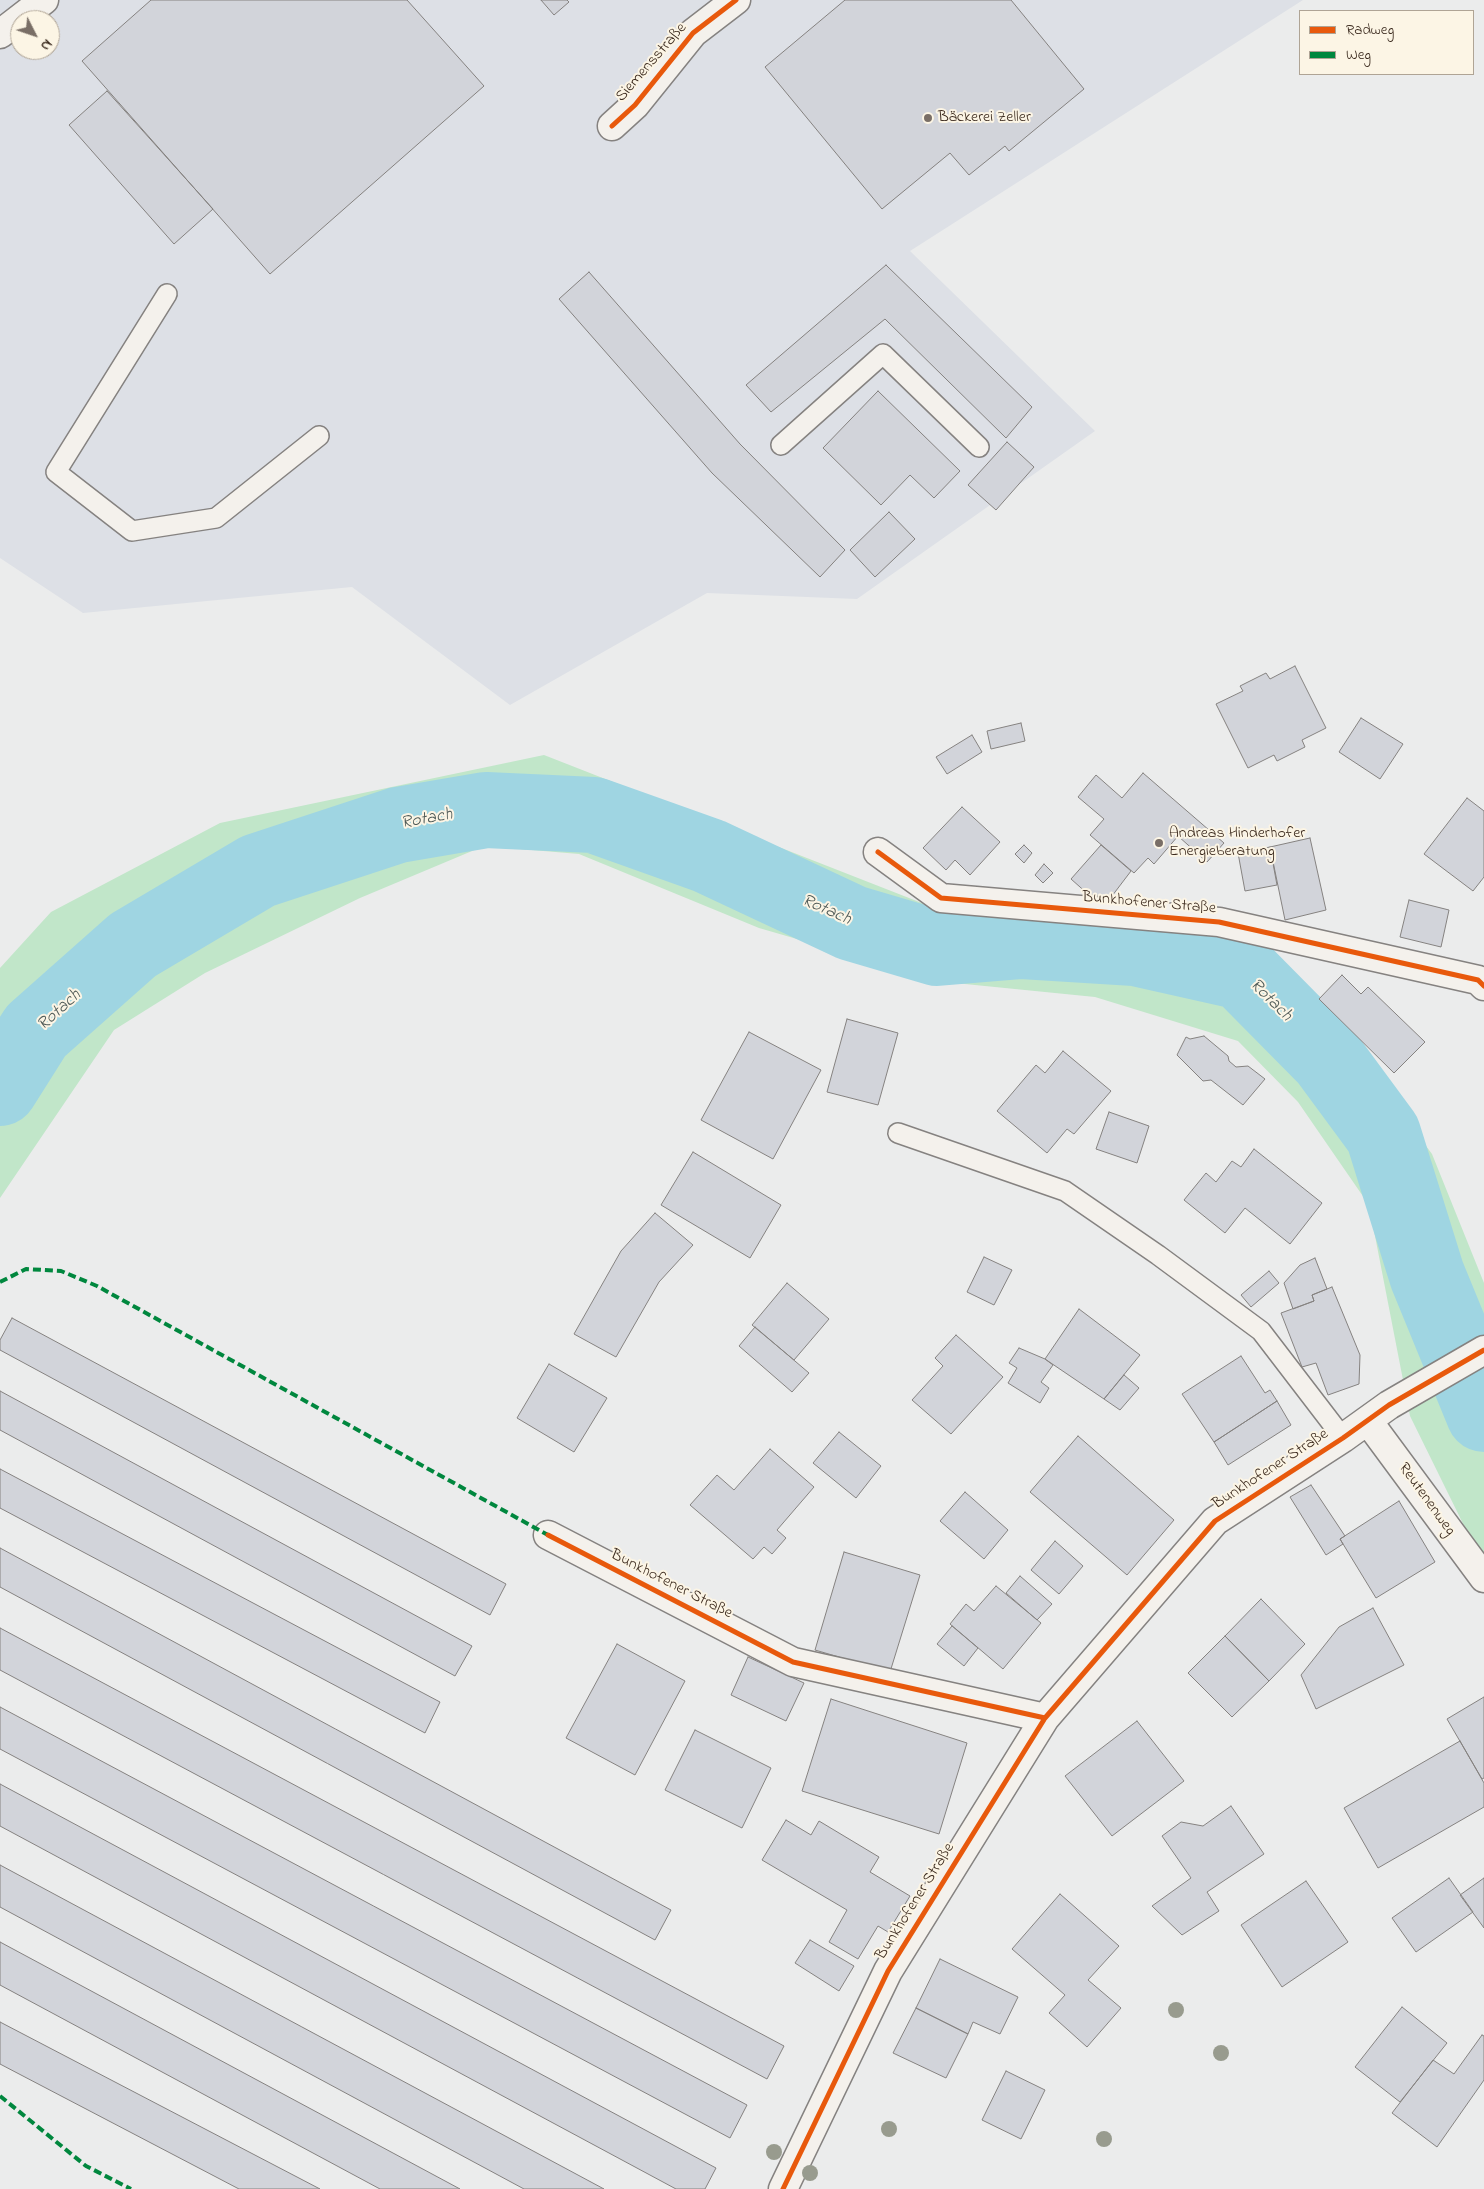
<!DOCTYPE html>
<html>
<head>
<meta charset="utf-8">
<style>
  body { margin:0 }
  #map { position:relative; width:1484px; height:2189px; overflow:hidden; background:#ebecec; font-family:"Indie Flower",sans-serif }
  canvas { display:block }
  .legend { position:absolute; left:1299px; top:10px; width:175px; height:65px; box-sizing:border-box; background:#fcf5e5; border:1px solid #afa495; margin:0; padding:6px 9px; list-style:none; font-size:15px; color:#3b2a1e }
  .legend li { display:flex; align-items:center; gap:10px; height:25px }
  .legend b { width:25px; border:1px solid #afa495 }
  .north { position:absolute; left:10px; top:10px; width:50px; height:50px; box-sizing:border-box; background:#fcf5e5; border:1px solid #afa495; border-radius:50%; rotate:131deg; font-size:14px; font-weight:700; line-height:20px; text-align:center; color:#3b2a1e }
  .north::after { content:''; display:block; margin:auto; width:18px; height:22px; background:#796e66; clip-path:polygon(50% 0,100% 100%,50% 72%,0 100%) }
</style>
</head>
<body>
<div id="map">
<canvas width="1484" height="2189"></canvas>
<ul class="legend">
<li><b style="height:6px;background:#e8590c"></b>Radweg</li>
<li><b style="height:6px;background:#00873e"></b>Weg</li>
</ul>
<div class="north">N</div>
</div>
<script>
const ctx = document.querySelector('canvas').getContext('2d');
ctx.lineJoin = 'round';
function fill(path, color) {
  ctx.fillStyle = color;
  ctx.fill(path, 'evenodd');
}
function poly(rows) {
  const path = new Path2D();
  for (const r of rows) {
    path.moveTo(r[0], r[1]);
    for (let i = 2; i < r.length; i += 2) path.lineTo(r[i], r[i + 1]);
  }
  return path;
}
function stroke(path, color, width, dash) {
  ctx.strokeStyle = color;
  ctx.lineWidth = width;
  ctx.lineCap = dash ? 'butt' : 'round';
  ctx.setLineDash(dash || []);
  ctx.stroke(path);
}
function label(font, color, halo, rows, align = 'center') {
  ctx.font = font + ' "Indie Flower",sans-serif';
  ctx.lineWidth = 4;
  ctx.setLineDash([]);
  ctx.textBaseline = 'middle';
  ctx.strokeStyle = halo;
  ctx.fillStyle = color;
  for (const [text, x, y, turn = 0] of rows) {
    ctx.save();
    ctx.translate(x, y);
    ctx.rotate((+turn || 0) * Math.PI / 180);
    ctx.textAlign = isNaN(turn) ? turn : align;
    if (halo) ctx.strokeText(text, 0, 0);
    ctx.fillText(text, 0, 0);
    ctx.restore();
  }
}
const built = poly([
  [0,0,1303,0,910,251,1095,431,857,599,707,593,510,705,352,587,83,613,0,558],
  [20,20,50,20,50,50,20,50]
]);
const green = poly([
  [544,755,932,907,1203,940,1304,982,1432,1154,1484,1283,1484,1558,1475,1548,1410,1416,1369,1205,1298,1102,1238,1041,1095,997,945,982,759,928,579,854,484,846,360,898,205,973,114,1030,0,1198,0,968,51,912,220,823]
]);
const river = poly([
  [0,1088,36,1031,133,945,258,871,398,825,486,810,594,815,709,856,852,923,937,948,1022,941,1135,948,1242,972,1327,1058,1383,1134,1427,1275,1484,1414]
]);
const building = poly([
  [151,0,407,0,484,86,270,274,82,61,151,0],
  [541,0,567,0,569,2,554,15,541,0],
  [845,0,1011,0,1084,89,1009,151,1005,146,969,175,950,153,882,209,765,67,845,0],
  [107,91,213,209,174,244,69,125,107,91],
  [886,265,1032,407,1006,438,885,319,771,412,746,385,886,265],
  [589,272,740,444,845,550,820,577,712,473,559,299,589,272],
  [878,391,960,471,934,498,910,475,881,505,823,448,878,391],
  [1007,442,1034,467,996,510,968,485,1007,442],
  [889,512,915,539,875,577,850,550,889,512],
  [1295,666,1326,728,1302,740,1305,747,1277,761,1274,755,1248,768,1216,704,1243,691,1240,686,1266,673,1270,679,1295,666],
  [1361,718,1403,744,1380,779,1339,752,1361,718],
  [1021,723,1025,741,991,749,987,731,1021,723],
  [972,735,982,752,947,774,936,757,972,735],
  [1143,773,1224,843,1207,862,1178,836,1154,864,1148,858,1134,873,1090,835,1104,819,1078,797,1096,775,1122,798,1143,773],
  [1467,798,1484,811,1484,877,1473,891,1424,854,1467,798],
  [962,807,1000,842,970,875,955,860,946,870,923,848,962,807],
  [1310,838,1326,910,1285,920,1270,847,1310,838],
  [1024,845,1032,853,1024,863,1015,854,1024,845],
  [1101,845,1131,871,1112,896,1089,895,1071,879,1101,845],
  [1270,847,1277,885,1245,891,1238,853,1270,847],
  [1044,864,1053,873,1043,883,1035,875,1044,864],
  [1409,900,1449,910,1441,947,1400,937,1409,900],
  [1342,975,1361,994,1368,987,1425,1042,1394,1073,1319,999,1342,975],
  [847,1019,898,1033,878,1105,827,1092,847,1019],
  [749,1032,821,1070,773,1159,701,1120,749,1032],
  [1204,1036,1228,1056,1229,1061,1236,1067,1248,1066,1265,1079,1243,1105,1211,1080,1203,1081,1177,1055,1186,1037,1190,1039,1204,1036],
  [1063,1051,1111,1091,1074,1134,1067,1129,1047,1153,997,1111,1036,1065,1045,1073,1063,1051],
  [1109,1112,1149,1126,1137,1163,1096,1149,1109,1112],
  [1254,1149,1322,1203,1290,1244,1245,1208,1225,1233,1184,1200,1206,1173,1216,1182,1232,1161,1241,1167,1254,1149],
  [693,1152,781,1205,750,1258,661,1205,693,1152],
  [655,1213,693,1245,659,1282,616,1357,574,1334,621,1251,655,1213],
  [984,1257,1012,1270,994,1305,967,1292,984,1257],
  [1315,1258,1327,1289,1312,1295,1314,1301,1293,1309,1284,1283,1300,1265,1315,1258],
  [1269,1271,1279,1283,1251,1307,1241,1295,1269,1271],
  [787,1283,829,1319,794,1360,752,1325,787,1283],
  [1332,1287,1360,1355,1359,1384,1328,1395,1316,1363,1302,1367,1281,1313,1314,1301,1312,1295,1332,1287],
  [1079,1309,1140,1355,1104,1399,1045,1359,1079,1309],
  [12,1318,506,1584,490,1615,0,1350,0,1340,12,1318],
  [755,1327,809,1373,792,1392,739,1346,755,1327],
  [956,1335,1003,1377,951,1434,912,1400,943,1366,935,1358,956,1335],
  [1019,1348,1045,1359,1053,1365,1041,1382,1049,1388,1040,1403,1008,1383,1017,1368,1009,1363,1019,1348],
  [1241,1356,1265,1393,1270,1390,1277,1401,1214,1442,1182,1394,1241,1356],
  [549,1364,607,1398,574,1452,517,1418,549,1364],
  [1124,1375,1139,1388,1120,1410,1104,1399,1124,1375],
  [0,1391,472,1646,455,1676,0,1430,0,1391],
  [1277,1401,1291,1425,1228,1465,1214,1442,1277,1401],
  [839,1432,881,1466,856,1498,813,1463,839,1432],
  [1078,1436,1174,1520,1127,1575,1030,1492,1078,1436],
  [770,1449,814,1487,777,1530,786,1538,772,1554,764,1547,753,1559,690,1505,717,1475,734,1490,770,1449],
  [0,1469,440,1702,425,1733,0,1508,0,1469],
  [1311,1485,1345,1536,1340,1539,1343,1544,1326,1555,1290,1497,1311,1485],
  [965,1492,1008,1530,984,1559,940,1521,965,1492],
  [1399,1501,1435,1562,1376,1598,1340,1539,1399,1501],
  [1055,1541,1083,1566,1059,1594,1031,1570,1055,1541],
  [0,1548,671,1910,655,1940,0,1587,0,1548],
  [844,1552,920,1575,890,1672,815,1650,844,1552],
  [1020,1576,1052,1604,1037,1620,1006,1593,1020,1576],
  [996,1586,1041,1623,1003,1669,950,1624,966,1604,974,1611,996,1586],
  [1261,1599,1305,1644,1269,1681,1225,1636,1261,1599],
  [1373,1608,1404,1665,1316,1709,1301,1675,1339,1627,1373,1608],
  [952,1626,978,1648,964,1666,937,1644,952,1626],
  [0,1628,784,2046,767,2079,0,1670,0,1628],
  [1225,1636,1269,1681,1232,1717,1188,1673,1225,1636],
  [617,1644,685,1681,635,1775,566,1738,617,1644],
  [748,1657,804,1683,786,1721,731,1695,748,1657],
  [1484,1697,1484,1778,1482,1779,1447,1719,1484,1697],
  [831,1699,967,1743,939,1834,802,1791,831,1699],
  [0,1707,747,2105,730,2138,0,1749,0,1707],
  [1137,1721,1184,1781,1112,1836,1065,1776,1137,1721],
  [695,1730,771,1768,742,1828,665,1790,695,1730],
  [1460,1741,1484,1783,1484,1807,1378,1868,1344,1808,1460,1741],
  [0,1784,716,2168,705,2189,676,2189,0,1826,0,1784],
  [1231,1806,1264,1854,1207,1892,1219,1911,1182,1935,1152,1906,1191,1878,1162,1836,1181,1822,1203,1826,1231,1806],
  [786,1820,811,1835,819,1821,879,1857,870,1872,910,1896,888,1932,878,1926,858,1959,829,1942,847,1910,762,1860,786,1820],
  [0,1865,604,2189,524,2189,0,1907,0,1865],
  [1449,1878,1473,1912,1416,1952,1392,1918,1449,1878],
  [1484,1878,1484,1928,1460,1895,1484,1878],
  [1306,1881,1348,1942,1282,1987,1241,1925,1306,1881],
  [1060,1894,1119,1946,1088,1980,1121,2008,1087,2047,1049,2013,1065,1995,1012,1949,1060,1894],
  [810,1940,854,1966,839,1991,795,1963,810,1940],
  [0,1942,460,2189,380,2189,0,1985,0,1942],
  [940,1959,1018,1997,1000,2034,973,2022,968,2034,916,2008,940,1959],
  [1402,2007,1447,2043,1400,2102,1355,2067,1402,2007],
  [916,2008,968,2034,946,2078,893,2053,916,2008],
  [0,2022,320,2189,239,2189,0,2064,0,2022],
  [1482,2035,1484,2036,1484,2080,1437,2147,1392,2113,1433,2060,1454,2074,1482,2035],
  [1006,2071,1045,2090,1021,2139,982,2120,1006,2071]
]);
const lane = poly([
  [167,294,56,472,132,531,216,518,319,436],
  [781,445,883,354,979,447],
  [898,1133,1065,1191,1158,1255,1261,1331,1343,1438]
]);
const street = poly([
  [0,34,44,0],
  [612,126,635,105,693,33,736,0],
  [878,852,941,898,1219,922,1478,980,1484,986],
  [1368,1421,1484,1578],
  [548,1535,793,1662,1045,1718],
  [783,2189,888,1971,1045,1718,1215,1521,1343,1438,1389,1405,1484,1350]
]);
const quiet = poly([
  [0,1282,26,1269,61,1271,97,1286,548,1535],
  [0,2096,86,2166,131,2189]
]);
const cycleway = poly([
  [612,126,635,105,693,33,736,0],
  [878,852,941,898,1219,922,1478,980,1484,986],
  [548,1535,793,1662,1045,1718],
  [783,2189,888,1971,1045,1718,1215,1521,1343,1438,1389,1405,1484,1350]
]);
const trees = [
  [1176,2010],
  [1221,2053],
  [889,2129],
  [1104,2139],
  [774,2152],
  [810,2173]
];
const markers = [
  [928,118,5,"#796e66"],
  [1159,843,5,"#796e66"]
];
const streetNames = [
  ["Siemensstraße",652,63,-49],
  ["Bunkhofener Straße",1149,904,5],
  ["Bunkhofener Straße",1271,1470,-33],
  ["Reutenenweg",1426,1500,54],
  ["Bunkhofener Straße",671,1585,27],
  ["Bunkhofener Straße",916,1902,-58]
];
const poiNames = [
  ["Bäckerei Zeller",938,118],
  ["Andreas Hinderhofer",1169,834],
  ["Energieberatung",1169,852]
];
const waterNames = [
  ["Rotach",427,820,-10],
  ["Rotach",826,911,24],
  ["Rotach",1270,1001,45],
  ["Rotach",60,1011,-42]
];
fill(built, '#dde0e6');
fill(green, '#c1e6c9');
stroke(river, '#9fd5e2', 76);
fill(building, '#d2d4da');
stroke(building, '#858280', 1);
stroke(lane, '#858280', 22);
stroke(street, '#858280', 31);
stroke(lane, '#f4f1ec', 19);
stroke(street, '#f4f1ec', 28);
stroke(quiet, '#00873e', 4, [8, 4]);
stroke(cycleway, '#e8590c', 5);
ctx.fillStyle = '#989b8e';
for (const [x, y] of trees) {
  ctx.beginPath();
  ctx.arc(x, y, 8, 0, 2 * Math.PI);
  ctx.fill();
}
for (const [x, y, r, color] of markers) {
  const dot = new Path2D();
  dot.arc(x, y, r, 0, 2 * Math.PI);
  ctx.fillStyle = color;
  ctx.fill(dot);
  stroke(dot, '#fcf5e5', 2);
}
label('16px', '#3b2a1e', '#fcf5e5', streetNames);
label('16px', '#3b2a1e', '#fcf5e5', poiNames, 'left');
label('italic 18px', '#4f5a57', '#fcf5e5', waterNames);
</script>
</body>
</html>
